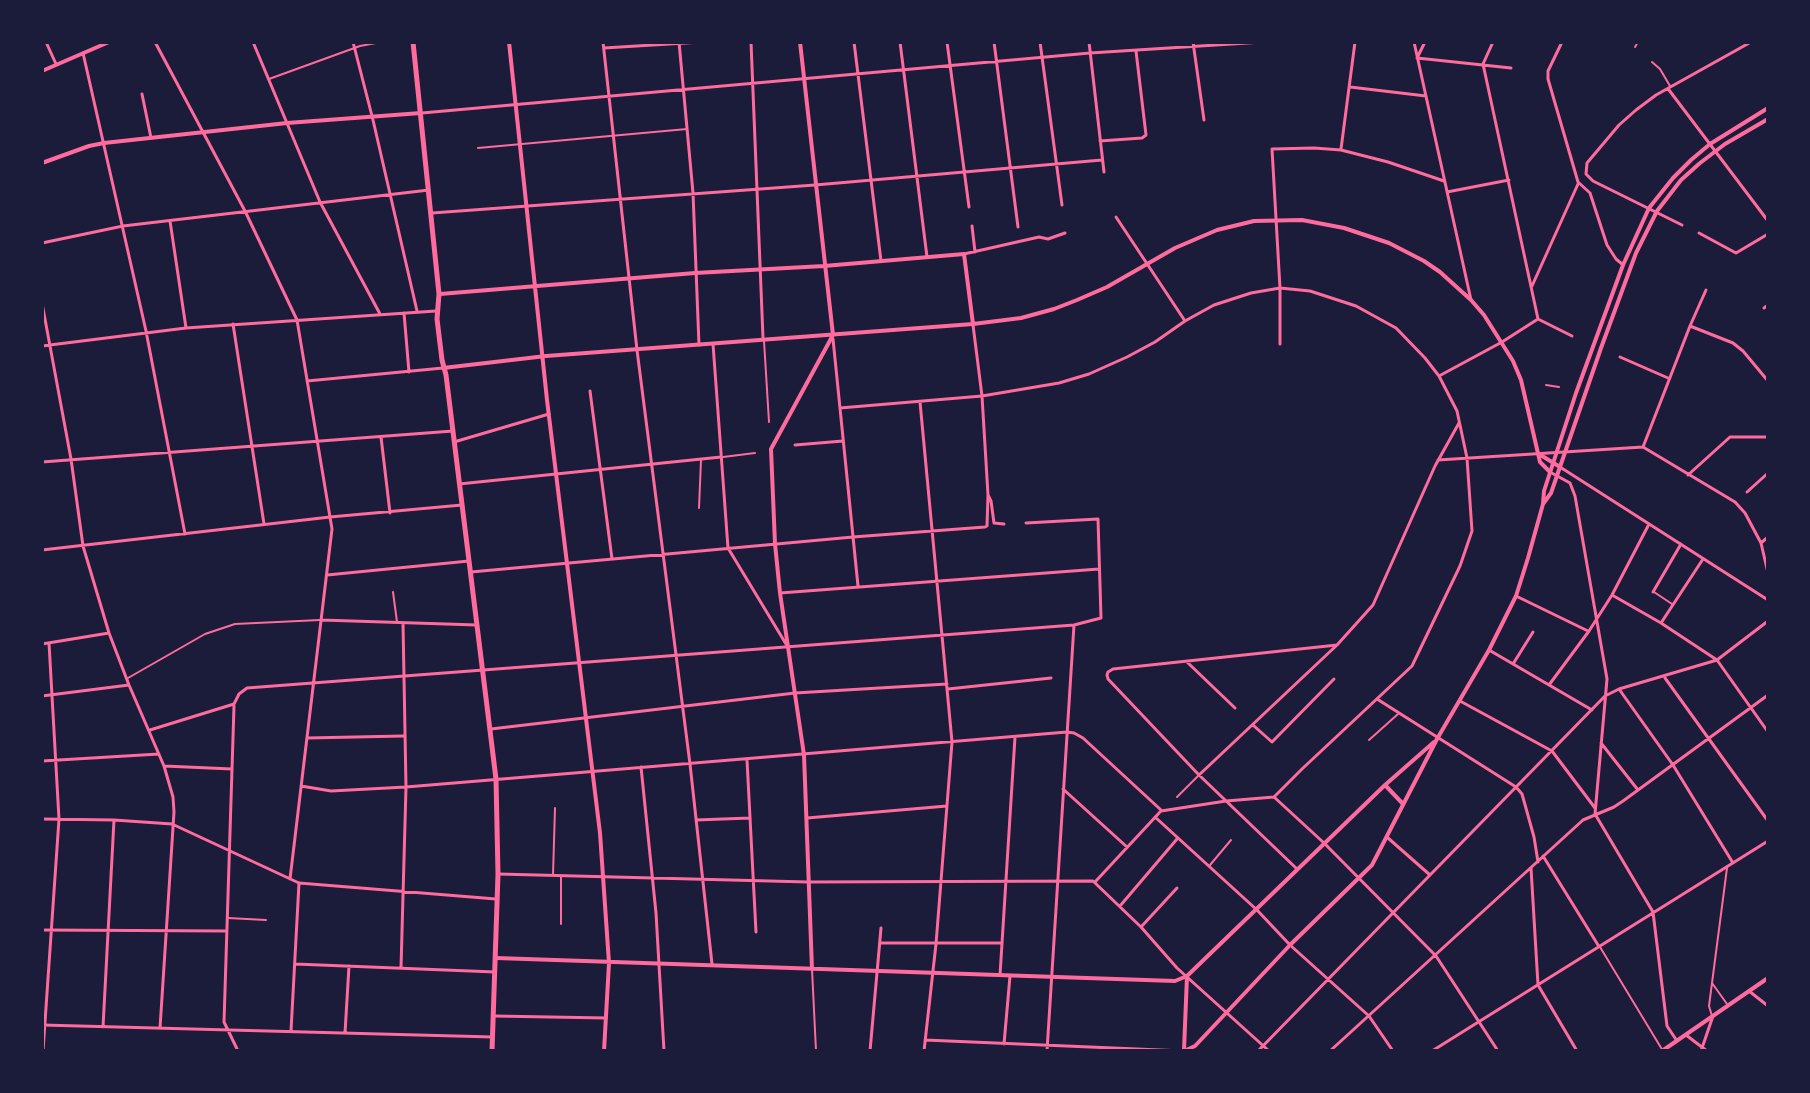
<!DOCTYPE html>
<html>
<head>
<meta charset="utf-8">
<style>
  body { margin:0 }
  #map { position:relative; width:1810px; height:1093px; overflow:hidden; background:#1b1b3a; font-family:Montserrat,sans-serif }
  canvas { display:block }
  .frame { position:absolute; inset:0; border:44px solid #1b1b3a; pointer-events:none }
</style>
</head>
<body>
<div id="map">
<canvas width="1810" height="1093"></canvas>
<div class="frame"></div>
</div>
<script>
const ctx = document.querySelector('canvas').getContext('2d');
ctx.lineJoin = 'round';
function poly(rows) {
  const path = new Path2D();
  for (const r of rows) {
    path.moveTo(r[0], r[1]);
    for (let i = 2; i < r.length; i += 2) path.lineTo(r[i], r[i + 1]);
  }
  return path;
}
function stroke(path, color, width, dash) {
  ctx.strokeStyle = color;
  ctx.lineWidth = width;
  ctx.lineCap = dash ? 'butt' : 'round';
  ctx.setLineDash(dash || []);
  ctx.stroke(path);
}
const service = poly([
  [1652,62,1660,69,1670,86],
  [478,148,687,129],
  [699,508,701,460],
  [1369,740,1398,714],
  [1210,865,1231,840],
  [553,875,555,808],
  [228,918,266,920],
  [561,924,561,877]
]);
const pedestrian = poly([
  [1635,47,1638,42],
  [269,79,360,46,381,42],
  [764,341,769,422],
  [1546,385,1559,387],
  [723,457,755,453],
  [393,592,397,622],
  [1654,592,1672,604],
  [128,678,205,634,235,624,320,620],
  [1177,797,1198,776],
  [1600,947,1663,1051],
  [812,969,816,1051],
  [1712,983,1727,1004],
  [1712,1016,1709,1006,1727,868]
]);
const minor = poly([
  [46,42,56,64],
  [155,42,245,211,297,320,332,529,290,879],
  [253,42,320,202,380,314],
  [353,42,373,120,417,311],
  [603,42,637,350,690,764,712,964],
  [679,42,693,193,699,345],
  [751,42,763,338],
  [854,42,881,261],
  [900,42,927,257],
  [947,42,969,207],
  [994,42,1018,227],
  [1040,42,1062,205],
  [1089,42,1104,172],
  [1193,42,1204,120],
  [1414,42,1471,300],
  [1425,42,1417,58,1511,68],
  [1562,42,1548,71,1548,79,1578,182],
  [604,48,702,42],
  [83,53,146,331,185,534],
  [1483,64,1538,319],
  [1483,64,1493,42],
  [1350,87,1426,96],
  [1669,90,1768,221],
  [142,94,151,138],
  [422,113,1090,53,1263,42],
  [1100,141,1142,138,1146,135,1136,51],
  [1341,149,1355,42],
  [1578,182,1590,193,1607,245,1616,259,1622,264],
  [1447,192,1509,180],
  [432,213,815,185,1102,160],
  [1116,217,1185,321],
  [170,221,186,328],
  [1682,225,1593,181,1586,174,1587,163,1619,125,1636,110,1656,95,1751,42],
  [972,226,975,252],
  [1699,233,1736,253,1768,234],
  [42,243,123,226,429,190],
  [964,254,1039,237,1048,239,1065,233],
  [1532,286,1578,184],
  [42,303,71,459,83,546,109,633,129,685,164,766,173,797,174,812,160,1028],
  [1764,308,1768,305],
  [404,313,409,372],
  [1538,319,1572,336],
  [233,324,264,524],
  [1690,326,1733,343,1743,351,1768,381],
  [833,339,858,586],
  [713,344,728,548,786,644],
  [1280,344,1280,288,1272,149,1314,148,1341,150,1388,162,1444,181],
  [42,346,186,328,436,311],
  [1620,357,1668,378],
  [1439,376,1502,342,1538,319],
  [307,381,443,368],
  [590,391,612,559],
  [920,402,952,742,936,944,924,1051],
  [840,408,982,396,1059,383,1089,374,1127,357,1155,342,1185,321,1214,305,1251,293,1280,288,1310,291,1356,306,1396,328,1425,358,1439,376,1457,411,1467,458,1472,531,1460,566,1412,666,1302,769,1274,797,1226,801,1161,811],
  [381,437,390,513],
  [454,442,549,414],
  [795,445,843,441],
  [1643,447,1690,326,1706,290],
  [1438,460,1643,447,1735,502,1745,513,1761,543,1768,573],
  [42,462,453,431],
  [1560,467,1768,600],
  [1550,472,1570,483,1575,496,1607,679,1595,814,1653,912,1667,1026,1677,1041],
  [1688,475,1730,437,1768,437],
  [459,484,721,457],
  [1747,492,1768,473],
  [988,495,991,501,994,523,1004,524],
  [1761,543,1768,537],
  [42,550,330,517,462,505],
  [471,572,853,537,985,527,987,526,988,495,982,396,973,325],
  [327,575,469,561],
  [1653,592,1681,544],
  [780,593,1099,569],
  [1612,595,1661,623,1717,660,1768,732],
  [1516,596,1588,631],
  [321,620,477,625],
  [1661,623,1703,559],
  [42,644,109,633],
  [1489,650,1592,710],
  [1187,662,1235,708],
  [1513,664,1533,632],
  [1665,678,1768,821],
  [1549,685,1589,631,1612,595,1648,526],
  [948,689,1051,678],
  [1619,689,1673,765,1733,863],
  [42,696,129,685],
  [1377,699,1516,787,1522,794,1534,837,1538,862],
  [1460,701,1552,751,1595,808],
  [234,706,224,1022,238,1051],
  [1254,726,1272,742,1334,679],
  [491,729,795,693,947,684],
  [150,730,234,704,239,694,247,688,1074,625,1101,618,1098,519,1026,523],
  [307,738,403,736],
  [1601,743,1638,790],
  [747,760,756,932],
  [42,761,159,754],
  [164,766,232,769],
  [641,767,656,913,664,1051],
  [1199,775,1337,645,1373,605,1435,466,1459,423],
  [301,786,331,791,406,787,1067,732,1074,733,1083,738,1161,810],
  [1063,789,1127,847],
  [1274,797,1324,843,1436,956,1498,1051],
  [1155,817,1257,910,1290,945,1369,1016,1393,1051],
  [807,818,947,806],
  [42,819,114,820,172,824,299,883,496,899],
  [696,820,750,818],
  [1388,838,1430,875],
  [1543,856,1598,945],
  [1531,868,1538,985,1577,1051],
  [1297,869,1199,775,1108,679,1107,675,1108,672,1113,669,1337,645],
  [498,874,808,882,1093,881,1141,927,1177,968,1269,1051],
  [1095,882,1160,812],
  [1120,906,1177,839],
  [1141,927,1177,888],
  [42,930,226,931],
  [880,943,1000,943],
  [295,964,495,972],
  [401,968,406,787,403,623],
  [1000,975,1015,737],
  [1749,991,1768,1006],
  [494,1016,606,1018],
  [42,1025,493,1037],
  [103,1027,114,820],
  [291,1031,299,883],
  [345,1033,349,966],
  [1686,1035,1707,1051],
  [925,1040,1184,1051],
  [1004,1044,1010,976],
  [43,1051,59,819,49,643],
  [870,1051,881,928],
  [1047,1051,1074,625],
  [1258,1051,1605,696,1619,689,1717,660,1768,621],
  [1330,1051,1583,820,1614,807,1623,801,1768,695],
  [1432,1051,1768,841],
  [1701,1051,1713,1016]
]);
const tertiary = poly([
  [509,42,547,400,600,833,609,963,604,1051],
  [800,42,833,335],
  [42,71,109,42],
  [42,163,89,146,104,143,287,123,421,113],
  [440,294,695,273,824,266,964,254,973,324],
  [443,368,546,356,973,324,1021,318,1054,309,1077,300,1107,287,1175,248,1217,230,1254,221,1302,220,1344,228,1389,243,1424,261,1440,272,1471,300,1484,315,1513,361,1521,380,1540,462,1550,472],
  [1539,454,1560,467],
  [1543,504,1551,493,1601,348,1636,253,1657,211,1681,180,1700,163,1725,144,1768,119],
  [1385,785,1403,804],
  [496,958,1175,981,1187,976,1385,785,1434,742],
  [812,969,804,755,780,593,775,544,771,449,833,335],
  [1184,1050,1187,976],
  [1184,1051,1195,1046,1290,945,1372,865,1437,739,1489,650,1516,596,1528,558,1543,504,1544,491,1576,393,1623,265,1649,208,1673,178,1691,160,1710,144,1768,108],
  [1662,1051,1768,978]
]);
const primary = poly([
  [413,42,439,294,437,319,442,360,446,375,496,779,498,874,492,1051]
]);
stroke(service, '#ff6b9d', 2);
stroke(pedestrian, '#ff6b9d', 2);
stroke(minor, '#ff6b9d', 3);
stroke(tertiary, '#ff6b9d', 4);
stroke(primary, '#ff6b9d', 5);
</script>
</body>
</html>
